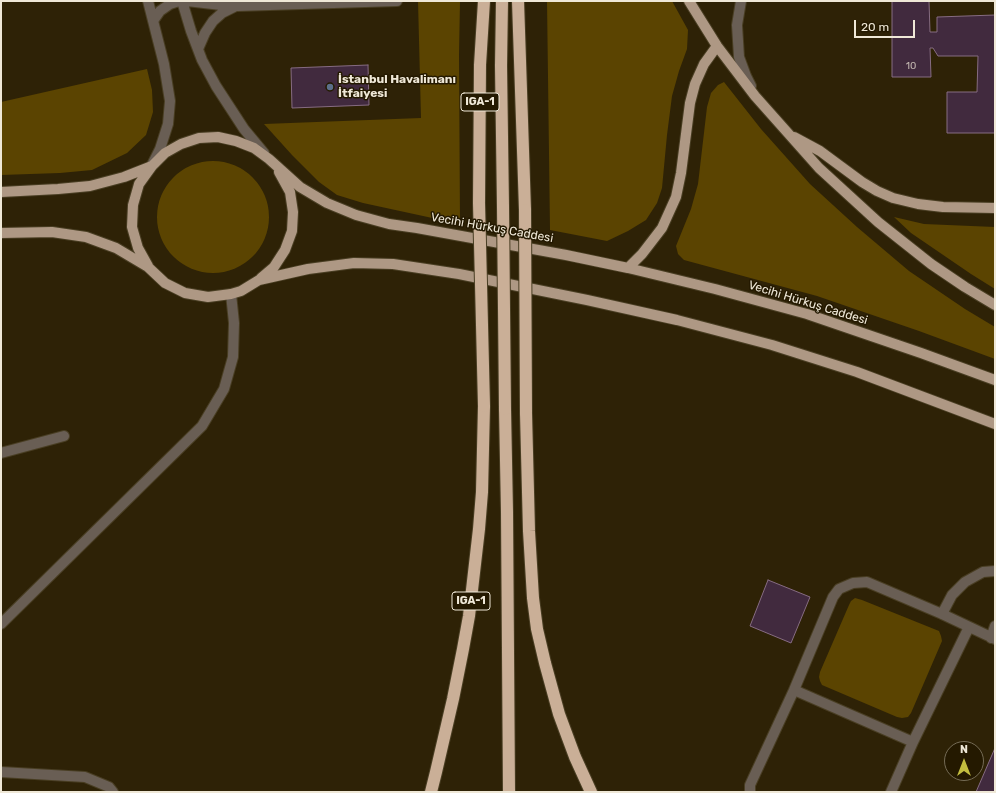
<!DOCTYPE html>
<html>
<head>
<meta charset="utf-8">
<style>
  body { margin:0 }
  #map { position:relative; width:996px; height:793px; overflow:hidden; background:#2e2206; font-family:Rubik,sans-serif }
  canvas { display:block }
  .frame { position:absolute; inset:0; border:2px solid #efe8d7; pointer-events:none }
  .north { position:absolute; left:944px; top:741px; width:40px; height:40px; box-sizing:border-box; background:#241900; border:1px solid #756c56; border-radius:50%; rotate:0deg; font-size:11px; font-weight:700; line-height:16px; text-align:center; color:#efe8d7 }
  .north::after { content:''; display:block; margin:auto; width:14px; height:18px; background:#c3bd3f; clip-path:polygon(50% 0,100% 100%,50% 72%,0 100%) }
  .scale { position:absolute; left:854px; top:20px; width:61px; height:18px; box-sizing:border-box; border:2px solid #efe8d7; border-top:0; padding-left:5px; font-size:12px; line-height:14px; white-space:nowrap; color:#efe8d7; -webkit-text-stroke:3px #241900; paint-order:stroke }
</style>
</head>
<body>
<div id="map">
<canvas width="996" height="793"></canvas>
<div class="frame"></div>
<div class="north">N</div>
<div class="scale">20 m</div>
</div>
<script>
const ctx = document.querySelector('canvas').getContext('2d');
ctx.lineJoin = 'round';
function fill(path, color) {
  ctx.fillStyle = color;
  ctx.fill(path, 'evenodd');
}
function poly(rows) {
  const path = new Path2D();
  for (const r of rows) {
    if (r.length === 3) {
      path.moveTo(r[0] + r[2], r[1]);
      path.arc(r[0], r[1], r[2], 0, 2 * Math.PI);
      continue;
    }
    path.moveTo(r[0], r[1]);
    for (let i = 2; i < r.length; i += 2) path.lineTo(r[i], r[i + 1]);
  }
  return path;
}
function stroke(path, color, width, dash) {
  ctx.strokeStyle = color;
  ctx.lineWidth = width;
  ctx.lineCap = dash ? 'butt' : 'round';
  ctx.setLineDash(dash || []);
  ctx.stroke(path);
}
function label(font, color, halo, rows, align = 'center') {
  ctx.font = font + ' Rubik,sans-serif';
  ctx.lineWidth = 3;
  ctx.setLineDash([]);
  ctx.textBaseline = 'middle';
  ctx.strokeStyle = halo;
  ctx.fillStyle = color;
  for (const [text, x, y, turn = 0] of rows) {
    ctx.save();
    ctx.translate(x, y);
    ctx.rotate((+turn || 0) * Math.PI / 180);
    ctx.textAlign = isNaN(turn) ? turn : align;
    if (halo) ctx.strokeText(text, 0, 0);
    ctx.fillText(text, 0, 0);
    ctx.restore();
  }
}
const green = poly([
  [418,1,460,1,459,55,460,224,363,203,337,195,319,182,292,155,264,124,421,118],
  [547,1,672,1,688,30,687,49,679,71,672,96,667,135,662,188,657,203,646,220,628,231,607,241,550,230],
  [147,69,152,90,153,112,146,135,127,153,92,170,60,173,1,175,1,102],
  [724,82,761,129,810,184,857,227,909,271,965,309,995,327,995,359,919,331,817,296,684,260,678,254,676,246,691,209,698,184,707,107,711,93,718,85],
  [213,217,56],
  [894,217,924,224,995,227,995,289,971,274,911,233],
  [855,598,862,600,939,631,941,636,942,641,911,713,908,717,902,718,897,717,822,685,820,681,819,677,820,672,849,605,851,601]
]);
const building = poly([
  [892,1,929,1,930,32,937,32,937,17,995,15,995,133,947,133,947,92,977,92,978,56,938,56,933,48,930,48,931,77,892,77,892,1],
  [368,65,369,105,292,108,291,68,368,65],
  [768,580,810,597,791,643,750,626,768,580],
  [995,748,995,792,976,792,995,748]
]);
const minor = poly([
  [148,1,164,64,170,101,168,124,160,149,152,165],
  [182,1,191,31,202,60,216,86,244,129,264,153],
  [187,1,221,5,238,6,397,1],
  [741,1,737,25,739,57,746,76,751,86],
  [153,21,160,11,170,4,179,1],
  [198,49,205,33,213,21,222,13,234,7],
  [1,453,64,436],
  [942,614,952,595,965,582,983,572,995,571],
  [1,624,202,426,224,389,233,357,234,323,231,294],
  [991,638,995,626],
  [794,690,913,742],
  [1,772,85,777,109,787,113,792],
  [750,792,750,785,794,690,833,597,839,589,853,583,867,582,942,614,995,639],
  [891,792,913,742,969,627]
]);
const major = poly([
  [689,1,717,46,755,96,819,168,878,222,931,264,965,287,995,305],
  [794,137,820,151,862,182,877,191,893,198,918,204,943,207,995,208],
  [1,192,58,189,90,186,124,177,152,166,165,153,181,144,199,138,218,137,236,141,254,148,269,159,300,187,327,203,356,215,389,224,417,228,566,255,628,268,715,289,807,314,921,353,995,380],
  [1,233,52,232,86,237,116,248,148,267,165,283,185,293,208,297,231,294,241,291,259,280,308,269,354,263,393,264,459,274,587,300,677,320,772,345,857,372,995,424],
  [148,266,138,248,132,227,133,205,139,184,152,166],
  [628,268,642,254,662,228,676,197,681,173,690,103,695,84,704,64,717,46],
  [261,278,274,267,285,250,292,231,293,212,290,192,279,172]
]);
const highway = poly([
  [502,1,501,66,503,207],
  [518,1,525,210],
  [479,203,480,65,484,1],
  [505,409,507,512,509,792],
  [526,413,529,531,533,598,537,629,545,663,559,714,575,757,591,792],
  [431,792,436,772,453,699,463,649,469,616,479,529,482,492,484,406]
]);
const highwayBridge = poly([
  [479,203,484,406],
  [503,207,505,409],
  [525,210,526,413]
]);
const markers = [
  [330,87,4,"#5c6f8a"]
];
const numberNames = [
  ["10",911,66]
];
const shields = [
  [480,102,38],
  [471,601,38]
];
const shieldNames = [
  ["IGA-1",480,102],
  ["IGA-1",471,601]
];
const poiNames = [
  ["İstanbul Havalimanı",338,80],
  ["İtfaiyesi",338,94]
];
const streetNames = [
  ["Vecihi Hürkuş Caddesi",492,228,10],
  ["Vecihi Hürkuş Caddesi",808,303,17]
];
fill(green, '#5b4401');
fill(building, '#412a3e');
stroke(building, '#866c82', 1);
stroke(minor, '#493e23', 12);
stroke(major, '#493e23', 12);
stroke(highway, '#493e23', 14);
stroke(minor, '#695e54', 10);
stroke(major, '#ae9884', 10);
stroke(highway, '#caaf97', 12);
stroke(highwayBridge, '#493e23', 14, []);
stroke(highwayBridge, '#caaf97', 12);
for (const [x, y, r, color] of markers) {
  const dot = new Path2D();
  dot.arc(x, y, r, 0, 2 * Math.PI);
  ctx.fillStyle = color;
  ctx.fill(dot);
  stroke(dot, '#241900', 1.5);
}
label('10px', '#c4b8b1', null, numberNames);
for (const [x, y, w] of shields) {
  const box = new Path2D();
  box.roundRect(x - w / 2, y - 9, w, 18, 3);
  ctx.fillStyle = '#241900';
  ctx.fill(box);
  stroke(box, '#efe8d7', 1);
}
label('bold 11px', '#efe8d7', null, shieldNames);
label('bold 12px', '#efe8d7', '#241900', poiNames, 'left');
label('12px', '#efe8d7', '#241900', streetNames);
</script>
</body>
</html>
